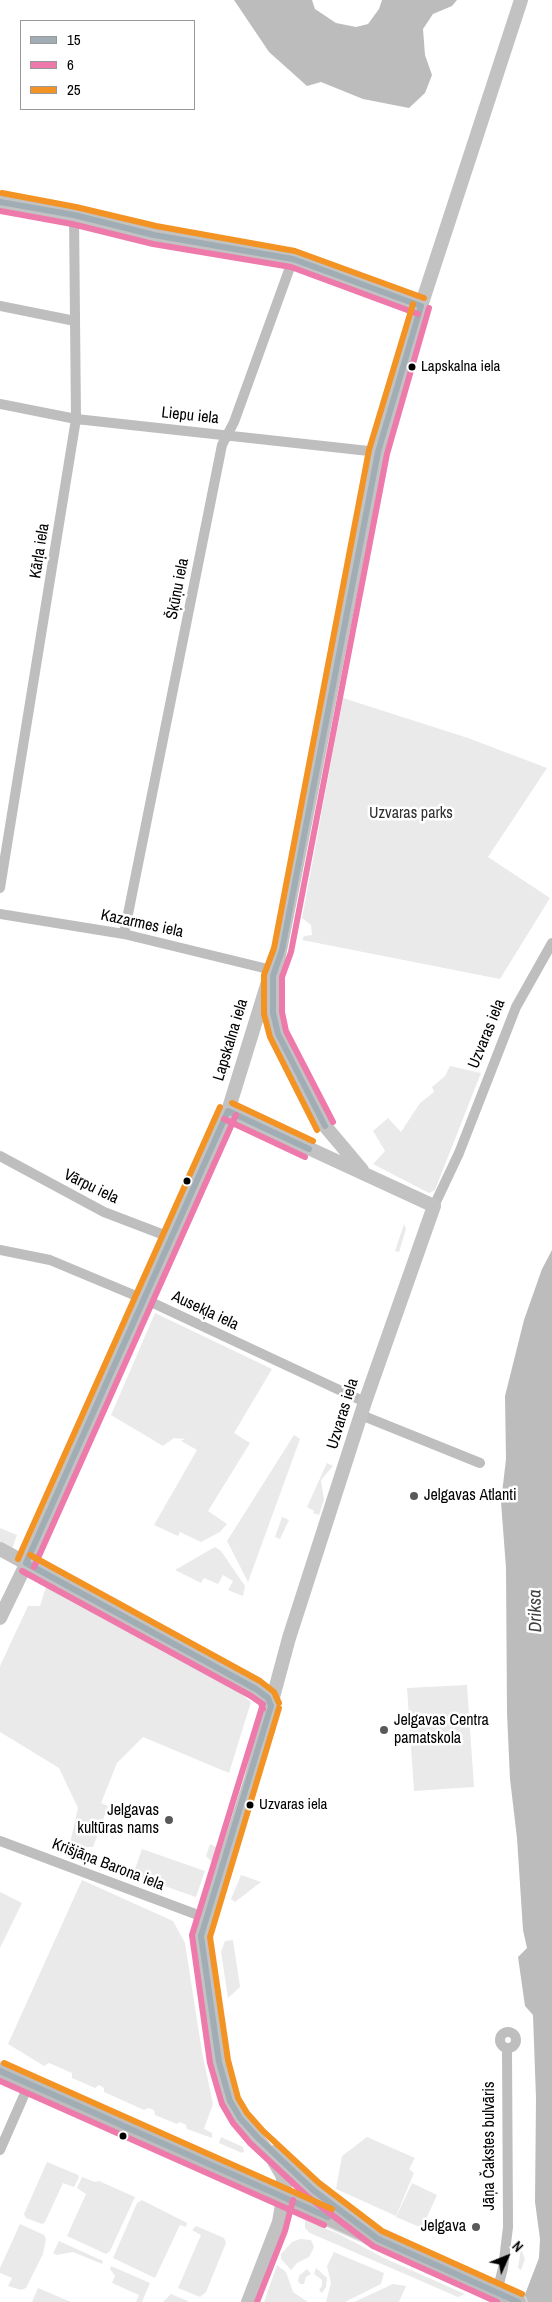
<!DOCTYPE html>
<html>
<head>
<meta charset="utf-8">
<style>
  body { margin:0 }
  #map { position:relative; width:552px; height:2302px; overflow:hidden; background:#fff; font-family:"Archivo Narrow",sans-serif }
  canvas { display:block }
  .legend { position:absolute; left:20px; top:20px; width:175px; height:90px; box-sizing:border-box; background:#fff; border:1px solid #999; margin:0; padding:6px 9px; list-style:none; font-size:15px; color:#000 }
  .legend li { display:flex; align-items:center; gap:10px; height:25px }
  .legend b { width:25px; border:1px solid #999 }
  .north { position:absolute; left:482px; top:2232px; width:50px; height:50px; -webkit-text-stroke:4px #fff; paint-order:stroke; rotate:46deg; font-size:14px; font-weight:700; line-height:20px; text-align:center; color:#000 }
  .north::after { content:''; display:block; margin:auto; width:18px; height:22px; background:#000; clip-path:polygon(50% 0,100% 100%,50% 72%,0 100%) }
</style>
</head>
<body>
<div id="map">
<canvas width="552" height="2302"></canvas>
<ul class="legend">
<li><b style="height:6px;background:#a1adb4"></b>15</li>
<li><b style="height:6px;background:#ed7aaa"></b>6</li>
<li><b style="height:6px;background:#f39324"></b>25</li>
</ul>
<div class="north">N</div>
</div>
<script>
const ctx = document.querySelector('canvas').getContext('2d');
ctx.lineJoin = 'round';
function fill(path, color) {
  ctx.fillStyle = color;
  ctx.fill(path, 'evenodd');
}
function poly(rows) {
  const path = new Path2D();
  for (const r of rows) {
    if (r.length === 3) {
      path.moveTo(r[0] + r[2], r[1]);
      path.arc(r[0], r[1], r[2], 0, 2 * Math.PI);
      continue;
    }
    path.moveTo(r[0], r[1]);
    for (let i = 2; i < r.length; i += 2) path.lineTo(r[i], r[i + 1]);
  }
  return path;
}
function stroke(path, color, width, dash) {
  ctx.strokeStyle = color;
  ctx.lineWidth = width;
  ctx.lineCap = dash ? 'butt' : 'round';
  ctx.setLineDash(dash || []);
  ctx.stroke(path);
}
function label(font, color, halo, rows, align = 'center') {
  ctx.font = font + ' "Archivo Narrow",sans-serif';
  ctx.lineWidth = 5;
  ctx.setLineDash([]);
  ctx.textBaseline = 'middle';
  ctx.strokeStyle = halo;
  ctx.fillStyle = color;
  for (const [text, x, y, turn = 0] of rows) {
    ctx.save();
    ctx.translate(x, y);
    ctx.rotate((+turn || 0) * Math.PI / 180);
    ctx.textAlign = isNaN(turn) ? turn : align;
    if (halo) ctx.strokeText(text, 0, 0);
    ctx.fillText(text, 0, 0);
    ctx.restore();
  }
}
const green = poly([
  [343,698,468,738,547,768,488,857,550,898,500,979,302,940,304,936,312,935,311,925,302,918],
  [450,1066,481,1073,435,1190,429,1193,373,1164,385,1151,373,1131,388,1118,401,1132,420,1103,434,1092,432,1087,445,1076],
  [404,1224,406,1229,399,1252,395,1251],
  [155,1313,272,1369,234,1433,250,1443,208,1511,227,1524,220,1532,201,1542,180,1532,178,1536,154,1525,197,1450,181,1441,185,1439,174,1438,163,1446,111,1415],
  [294,1435,300,1439,248,1582,227,1541],
  [327,1463,333,1466,321,1480,324,1500,319,1515,313,1513,314,1511,307,1507],
  [282,1517,289,1520,280,1539,275,1537],
  [0,1528,17,1535,12,1549,0,1543],
  [215,1547,221,1551,245,1586,243,1596,228,1590,233,1581,223,1575,218,1584,204,1578,201,1583,175,1570],
  [46,1587,240,1693,251,1702,229,1773,143,1737,117,1763,101,1803,108,1806,93,1847,69,1848,78,1808,59,1768,0,1732,0,1666,28,1606,40,1606],
  [467,1685,474,1787,414,1791,407,1688],
  [210,1844,218,1848,212,1862,206,1856],
  [142,1849,205,1871,196,1897,133,1875],
  [241,1875,261,1882,235,1902,231,1899],
  [82,1880,173,1921,185,1943,202,2052,213,2104,204,2129,212,2133,212,2138,187,2129,186,2125,180,2122,177,2124,155,2115,154,2110,148,2108,144,2110,104,2092,104,2088,99,2085,95,2088,72,2078,72,2073,49,2063,44,2066,8,2044],
  [0,1892,22,1903,0,1948],
  [233,1940,240,1987,228,1998,221,1952,225,1941],
  [221,2137,243,2147,244,2151,242,2153,219,2143],
  [367,2137,415,2158,409,2169,414,2173,396,2216,336,2189,342,2156],
  [47,2162,78,2175,79,2177,74,2187,63,2183,45,2222,42,2224,26,2218,24,2214],
  [82,2177,95,2182,99,2181,135,2197,110,2251,106,2254,67,2236,86,2194,77,2188],
  [412,2183,437,2195,422,2228,396,2217],
  [142,2200,187,2223,186,2227,180,2225,155,2278,113,2258,137,2203],
  [305,2220,339,2234,384,2258,465,2294,458,2297,310,2233,305,2228],
  [20,2224,44,2235,46,2239,43,2254,26,2288,21,2290,8,2286,12,2278,0,2273,0,2268],
  [196,2226,224,2238,226,2243,206,2292,200,2297,178,2288,201,2235,192,2230],
  [300,2239,311,2240,314,2247,309,2257,297,2263,291,2270,281,2259,281,2254,292,2242],
  [59,2241,103,2261,102,2264,73,2252,57,2255,53,2253],
  [521,2249,525,2259,521,2270,518,2268],
  [334,2252,384,2273,381,2284,345,2302,326,2302,331,2283,327,2266],
  [277,2265,286,2272,293,2292,308,2302,264,2302],
  [111,2266,150,2283,142,2302,136,2302,139,2295,112,2283,115,2276,110,2269],
  [316,2268,327,2278,326,2287,322,2293,319,2290,322,2286,322,2280,314,2274],
  [307,2269,311,2274,306,2277,304,2284,300,2284,298,2281,299,2276],
  [393,2284,406,2286,399,2302,354,2302],
  [38,2288,71,2302,32,2302],
  [171,2294,188,2301,189,2302,163,2302]
]);
const water = poly([
  [234,0,312,0,315,9,336,23,356,27,368,24,379,9,382,0,457,0,452,6,433,14,423,29,425,55,432,75,425,93,409,108,363,99,321,82,307,86,269,52],
  [552,1250,552,2302,522,2302,539,2258,540,2239,535,2202,536,2098,533,2015,525,2006,518,1957,527,1948,523,1930,517,1838,510,1779,507,1713,506,1568,501,1502,506,1459,505,1396,524,1320,542,1269]
]);
const street = poly([
  [0,306,75,321],
  [0,404,76,419,378,452],
  [0,888,76,419,74,215],
  [0,914,124,934,276,971],
  [124,934,222,445,234,422,293,259],
  [0,1156,104,1212,172,1238],
  [434,1206,459,1153,516,1007,552,943],
  [0,1250,50,1260,153,1303,365,1402],
  [361,1415,480,1463],
  [0,1841,206,1918],
  [508,2040,8],
  [0,2150,29,2084],
  [497,2292,503,2268,508,2227,507,2048]
]);
const secondary = poly([
  [0,202,74,215,154,235,293,259,421,306],
  [273,977,273,1013,278,1034,325,1126,362,1170],
  [228,1111,434,1206,365,1402,289,1638,251,1779,201,1936,219,2062,230,2101,240,2118,270,2154,282,2175,285,2187,279,2222,248,2302],
  [0,1549,256,1689,268,1698,271,1706],
  [0,1618,32,1552,228,1111,267,985,276,971,378,452,421,306,521,0],
  [274,2152,313,2190,368,2231]
]);
const primary = poly([
  [0,2071,518,2302]
]);
const bus1 = poly([
  [0,202,74,215,154,235,293,259,421,306],
  [228,1111,309,1149],
  [325,1126,278,1034,273,1013,273,976,282,950,378,452,421,306],
  [26,1563,228,1111],
  [26,1563,256,1689,268,1698,271,1706],
  [271,1706,201,1936,219,2062,230,2101,240,2118,257,2137,313,2190,378,2239,518,2302],
  [0,2071,328,2217]
]);
const bus2 = poly([
  [0,211,72,224,153,244,291,267,418,314],
  [224,1119,305,1157],
  [333,1122,286,1031,282,1012,282,977,291,952,387,454,429,308],
  [34,1567,236,1115],
  [22,1571,251,1696,261,1703,263,1709],
  [263,1704,192,1935,210,2063,222,2104,233,2123,250,2143,307,2196,373,2246,497,2302],
  [0,2081,324,2225],
  [257,2302,285,2231,293,2200]
]);
const bus3 = poly([
  [2,193,76,207,156,226,295,251,424,298],
  [232,1103,313,1141],
  [317,1130,270,1037,264,1014,264,975,274,948,369,450,413,304],
  [30,1555,260,1681,274,1692,279,1703],
  [18,1559,220,1107],
  [279,1708,210,1937,228,2060,238,2098,247,2113,263,2131,319,2183,382,2231,522,2294],
  [4,2063,332,2209]
]);
const markers = [
  [412,367,4.5,"#000"],
  [187,1181,4.5,"#000"],
  [414,1496,5,"#595959"],
  [384,1730,5,"#595959"],
  [250,1805,4.5,"#000"],
  [169,1820,5,"#595959"],
  [123,2136,4.5,"#000"],
  [476,2227,5,"#595959"]
];
const busNames = [
  ["Lapskalna iela",421,367],
  ["Uzvaras iela",259,1805]
];
const streetNames = [
  ["Liepu iela",190,416,6],
  ["Kārļa iela",40,551,-81],
  ["Šķūņu iela",178,589,-79],
  ["Kazarmes iela",142,924,12],
  ["Uzvaras iela",487,1034,-68],
  ["Lapskalna iela",231,1040,-73],
  ["Vārpu iela",91,1187,26],
  ["Ausekļa iela",205,1311,25],
  ["Uzvaras iela",343,1414,-73],
  ["Krišjāņa Barona iela",108,1865,21],
  ["Jāņa Čakstes bulvāris",490,2146,-90]
];
const parkNames = [
  ["Uzvaras parks",411,814]
];
const poiNames = [
  ["Jelgavas Atlanti",424,1496],
  ["Jelgavas Centra",394,1721],
  ["pamatskola",394,1739],
  ["Jelgavas",159,1811,"right"],
  ["kultūras nams",159,1829,"right"],
  ["Jelgava",466,2227,"right"]
];
const waterNames = [
  ["Driksa",536,1611,-91]
];
fill(green, '#eaeaea');
fill(water, '#bcbcbc');
stroke(primary, '#dbdbdb', 19);
stroke(street, '#bebebe', 10);
stroke(secondary, '#c2c2c2', 14);
stroke(primary, '#bdbdbd', 16);
stroke(bus1, '#a1adb4', 6);
stroke(bus2, '#ed7aaa', 6);
stroke(bus3, '#f39324', 6);
for (const [x, y, r, color] of markers) {
  const dot = new Path2D();
  dot.arc(x, y, r, 0, 2 * Math.PI);
  ctx.fillStyle = color;
  ctx.fill(dot);
  stroke(dot, '#fff', 2);
}
label('15px', '#000', '#fff', busNames, 'left');
label('16px', '#000', '#fff', streetNames);
label('16px', '#303030', '#fff', parkNames);
label('16px', '#000', '#fff', poiNames, 'left');
label('italic 18px', '#414141', '#fff', waterNames);
</script>
</body>
</html>
